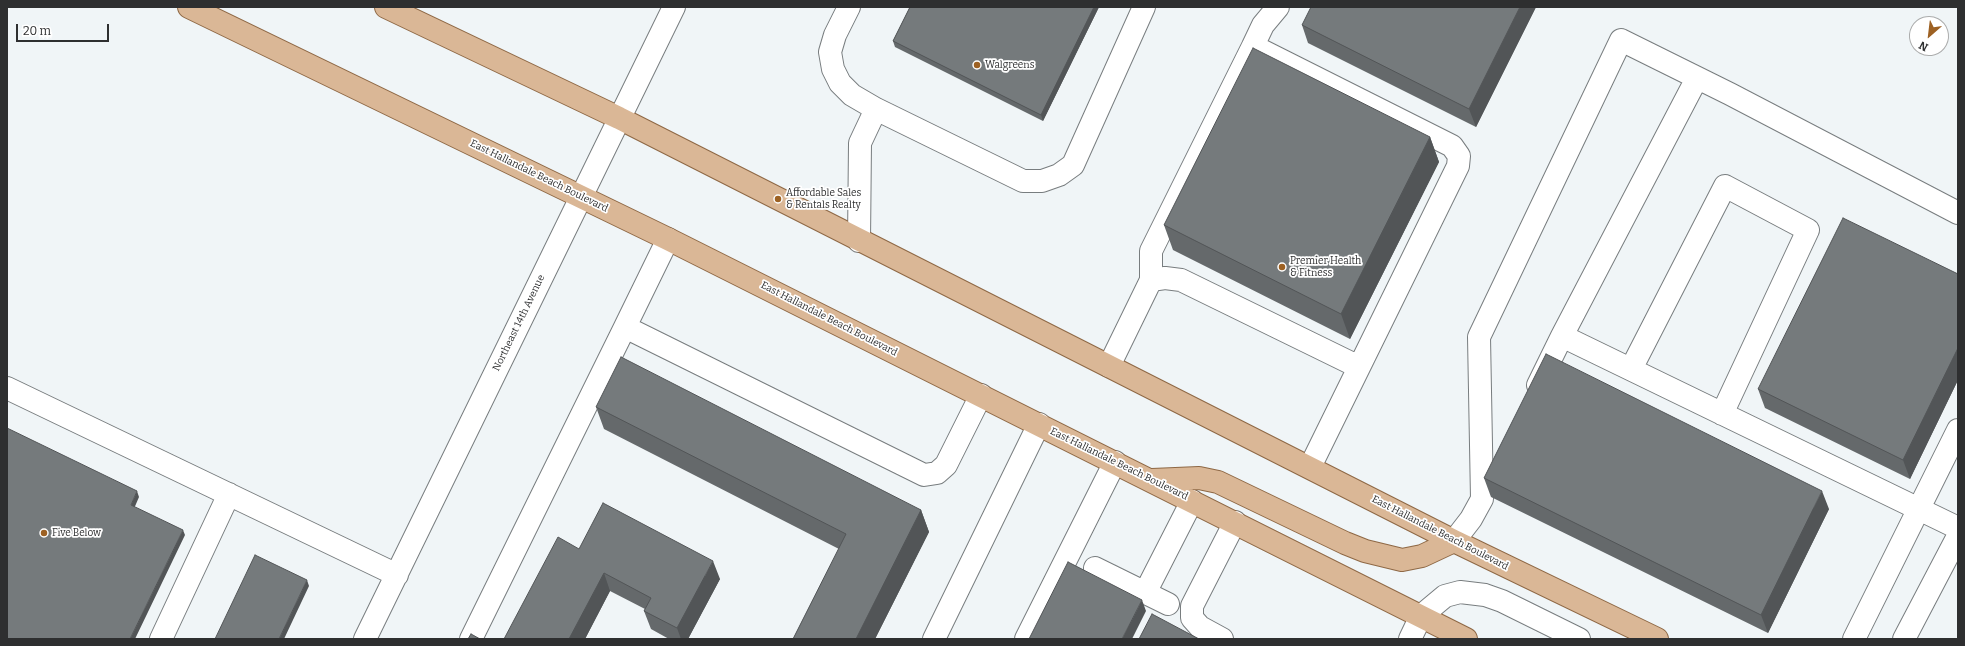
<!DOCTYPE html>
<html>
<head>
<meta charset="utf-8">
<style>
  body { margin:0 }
  #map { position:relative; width:1965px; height:646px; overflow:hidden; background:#f0f5f7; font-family:Bitter,serif }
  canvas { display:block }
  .frame { position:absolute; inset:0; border:8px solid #2e2f30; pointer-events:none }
  .north { position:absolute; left:1909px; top:16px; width:40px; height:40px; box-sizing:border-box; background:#fff; border:1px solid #abacac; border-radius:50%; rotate:208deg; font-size:11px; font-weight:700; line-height:16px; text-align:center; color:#2e2f30 }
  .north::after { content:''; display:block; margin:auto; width:14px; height:18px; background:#9d6123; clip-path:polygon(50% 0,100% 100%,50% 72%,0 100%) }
  .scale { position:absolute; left:16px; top:24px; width:93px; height:18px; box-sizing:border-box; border:2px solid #2e2f30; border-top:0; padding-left:5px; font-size:12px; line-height:14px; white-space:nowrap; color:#2e2f30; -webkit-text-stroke:3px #fff; paint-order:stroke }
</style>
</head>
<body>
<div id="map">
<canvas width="1965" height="646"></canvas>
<div class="frame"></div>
<div class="north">N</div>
<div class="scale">20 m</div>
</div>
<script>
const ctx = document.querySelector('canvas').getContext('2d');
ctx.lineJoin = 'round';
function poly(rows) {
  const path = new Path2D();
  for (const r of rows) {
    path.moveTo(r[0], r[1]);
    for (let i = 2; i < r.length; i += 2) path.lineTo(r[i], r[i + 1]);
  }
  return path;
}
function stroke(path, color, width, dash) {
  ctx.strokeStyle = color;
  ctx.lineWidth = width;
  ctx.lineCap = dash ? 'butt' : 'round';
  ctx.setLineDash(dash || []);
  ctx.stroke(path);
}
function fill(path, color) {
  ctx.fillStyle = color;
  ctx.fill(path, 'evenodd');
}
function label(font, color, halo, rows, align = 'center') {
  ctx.font = font + ' Bitter,serif';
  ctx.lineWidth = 3.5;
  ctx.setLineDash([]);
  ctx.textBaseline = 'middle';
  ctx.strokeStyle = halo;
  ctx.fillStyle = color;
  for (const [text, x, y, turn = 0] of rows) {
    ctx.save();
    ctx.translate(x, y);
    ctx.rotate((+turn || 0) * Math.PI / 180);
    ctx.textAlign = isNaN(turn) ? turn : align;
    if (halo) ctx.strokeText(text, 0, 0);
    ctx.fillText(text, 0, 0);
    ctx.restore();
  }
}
const minor = poly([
  [849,7,835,35,830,52,833,69,840,83,852,95,876,109,1023,181,1042,181,1059,175,1073,165,1144,7],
  [1253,46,1263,25,1278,7],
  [668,239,625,327,924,475,937,473,946,465,981,395],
  [859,241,860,143,876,109],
  [1151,280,1165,278,1181,280,1359,367],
  [1562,336,1697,78],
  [1109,366,1151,280,1151,251,1253,46,1452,146,1459,156,1458,166,1310,467],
  [1631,369,1725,186,1808,230,1722,414],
  [1538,385,1562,336,1958,528],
  [7,388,397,575],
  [1454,541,1471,519,1482,499,1479,337,1621,40,1730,94,1958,213],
  [1095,568,1168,604],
  [1145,593,1192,501],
  [161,639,229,494],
  [365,639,674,7],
  [471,639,625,327],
  [934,639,1039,424],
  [1026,639,1115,462],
  [1222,639,1200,627,1192,618,1192,606,1235,522],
  [1410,639,1421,616,1445,596,1460,592,1485,595,1502,601,1579,639],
  [1854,639,1958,430],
  [1904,639,1958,536]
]);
const major = poly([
  [189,7,668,239,1466,639],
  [386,7,619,118,1454,541,1657,639],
  [1152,480,1199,478,1218,482,1345,543,1365,551,1402,560,1422,556,1454,541]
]);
const wall = poly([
  [910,7,1099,7,1043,121,895,47,893,41],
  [1536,7,1476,127,1308,43,1302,25],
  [1430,137,1439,162,1350,339,1173,250,1164,225],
  [1958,274,1958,380,1910,479,1765,408,1758,389],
  [596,407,921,510,929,532,875,639,793,639,839,549,604,429],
  [1484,478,1829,509,1768,633,1491,497],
  [579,549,720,579,688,639,669,639,651,629,644,611,645,609,610,591,585,639,504,639]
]);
const shadedWall = poly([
  [1094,7,1099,7,1043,121,1041,115],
  [1520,7,1536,7,1476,127,1469,109],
  [1430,137,1439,162,1350,339,1341,314],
  [1958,348,1958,380,1910,479,1903,460],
  [137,491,139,497,133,511,131,505],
  [1822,491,1829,509,1768,633,1761,615],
  [921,510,929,532,875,639,856,639],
  [183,530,185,535,135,639,130,639],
  [713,561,720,579,688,639,681,639,677,628],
  [604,573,610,591,585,639,569,639],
  [307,580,309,586,284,639,279,639],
  [1142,600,1146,611,1132,639,1122,639]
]);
const building = poly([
  [910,7,1094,7,1041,115,893,41,910,7],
  [1311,7,1520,7,1469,109,1302,25,1311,7],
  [1253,48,1430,137,1341,314,1164,225,1253,48],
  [1843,218,1958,274,1958,348,1903,460,1758,389,1843,218],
  [1546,354,1822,491,1761,615,1484,478,1546,354],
  [621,357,921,510,856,639,793,639,846,534,596,407,621,357],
  [7,428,137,491,131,505,183,530,130,639,7,639,7,428],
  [603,503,713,561,677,628,644,611,651,598,604,573,569,639,504,639,558,537,579,549,603,503],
  [255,555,307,580,279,639,215,639,255,555],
  [1068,562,1142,600,1122,639,1029,639,1068,562],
  [1152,614,1199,639,1139,639,1152,614],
  [471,634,480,639,468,639,471,634]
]);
const markers = [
  [977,65,4,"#9d6123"],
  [778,199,4,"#9d6123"],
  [1282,267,4,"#9d6123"],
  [44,533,4,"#9d6123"]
];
const poiNames = [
  ["Walgreens",985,65],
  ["Affordable Sales",786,193],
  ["& Rentals Realty",786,205],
  ["Premier Health",1290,261],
  ["& Fitness",1290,273],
  ["Five Below",52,533]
];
const streetNames = [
  ["East Hallandale Beach Boulevard",539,176,26],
  ["East Hallandale Beach Boulevard",829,319,27],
  ["Northeast 14th Avenue",519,323,-64],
  ["East Hallandale Beach Boulevard",1119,464,26],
  ["East Hallandale Beach Boulevard",1440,533,27]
];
stroke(minor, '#787d7f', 24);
stroke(major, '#8e6845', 24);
stroke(minor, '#fff', 22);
stroke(major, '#dab796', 22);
fill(wall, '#65696b');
fill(shadedWall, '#525557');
fill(building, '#757a7c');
stroke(building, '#525557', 1);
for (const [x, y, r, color] of markers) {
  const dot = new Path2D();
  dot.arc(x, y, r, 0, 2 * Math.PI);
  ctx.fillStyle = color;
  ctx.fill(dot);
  stroke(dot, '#fff', 1.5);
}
label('10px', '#2e2f30', '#fff', poiNames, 'left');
label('10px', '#2e2f30', '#fff', streetNames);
</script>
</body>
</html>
